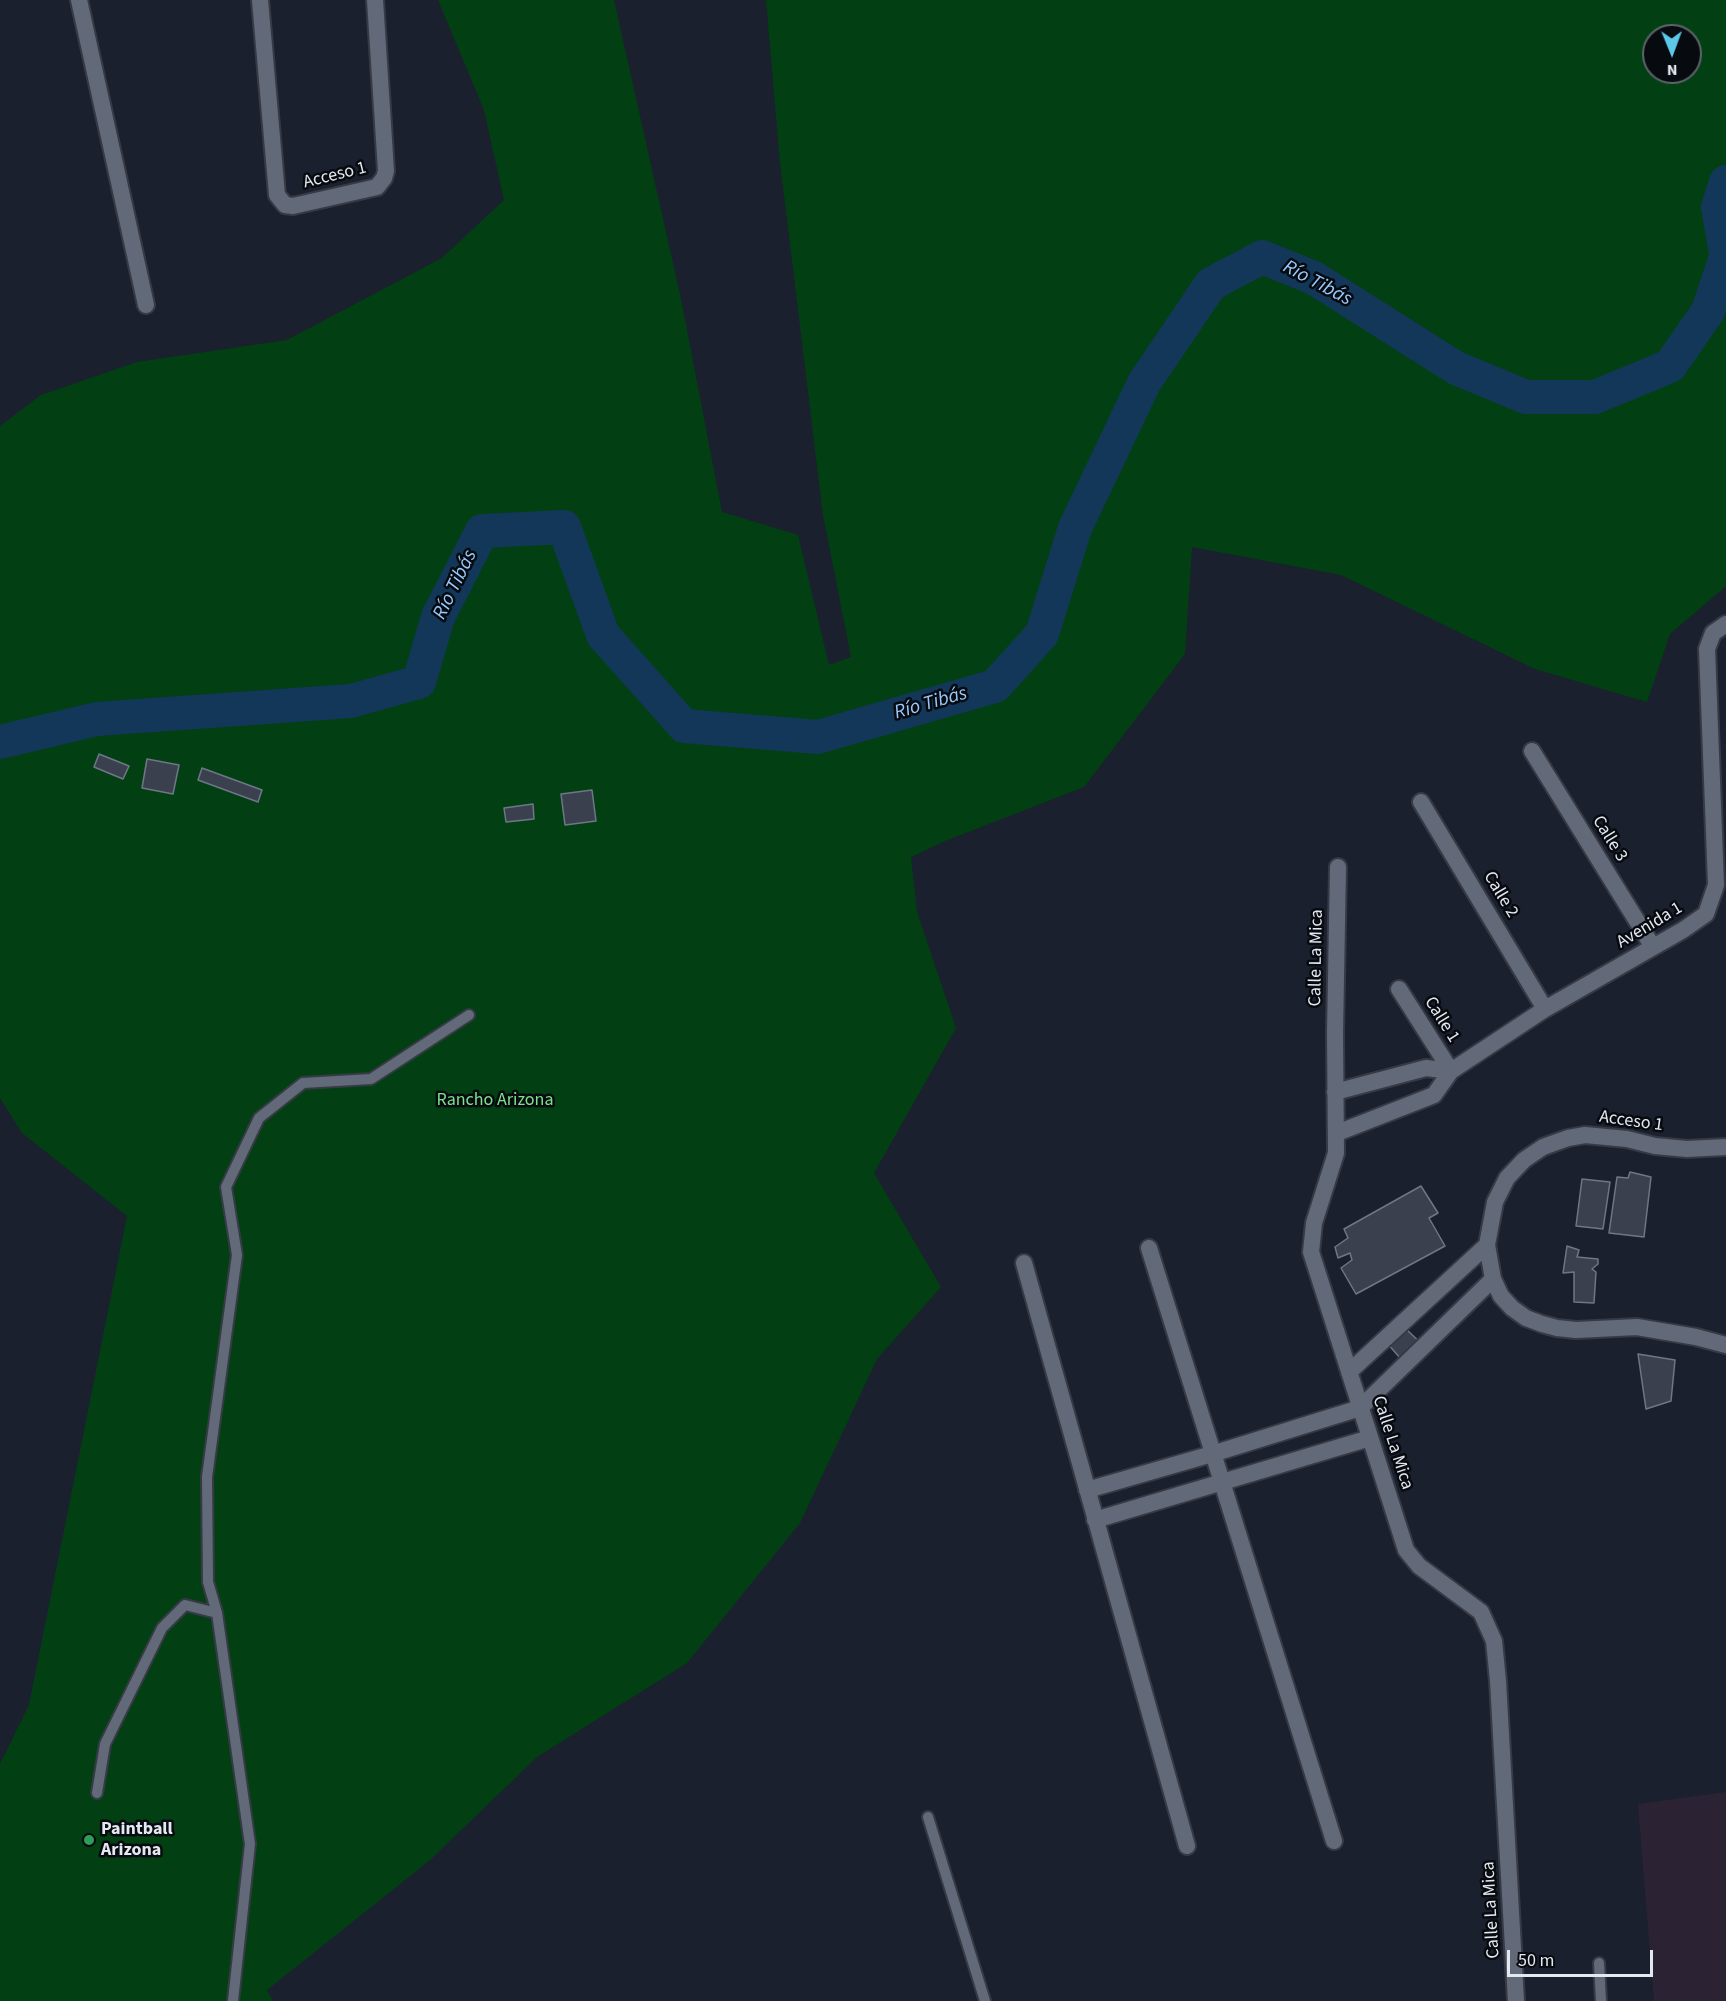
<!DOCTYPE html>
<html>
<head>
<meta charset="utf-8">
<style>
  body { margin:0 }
  #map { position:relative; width:1726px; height:2001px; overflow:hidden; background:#1a202d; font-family:"Source Sans 3",sans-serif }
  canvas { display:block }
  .north { position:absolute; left:1642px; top:24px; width:60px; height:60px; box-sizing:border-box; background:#070a0f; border:2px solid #5f6369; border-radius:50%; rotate:179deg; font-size:16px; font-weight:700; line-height:24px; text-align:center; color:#e3e8f1 }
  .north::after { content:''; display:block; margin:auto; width:21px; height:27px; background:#5cc7e7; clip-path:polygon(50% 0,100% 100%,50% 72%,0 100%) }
  .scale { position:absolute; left:1507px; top:1950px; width:146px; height:27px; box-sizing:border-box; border:3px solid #e3e8f1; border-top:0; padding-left:8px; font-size:18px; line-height:21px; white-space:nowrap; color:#e3e8f1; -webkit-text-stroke:4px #070a0f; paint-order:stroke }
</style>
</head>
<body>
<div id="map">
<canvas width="1726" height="2001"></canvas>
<div class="north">N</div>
<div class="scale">50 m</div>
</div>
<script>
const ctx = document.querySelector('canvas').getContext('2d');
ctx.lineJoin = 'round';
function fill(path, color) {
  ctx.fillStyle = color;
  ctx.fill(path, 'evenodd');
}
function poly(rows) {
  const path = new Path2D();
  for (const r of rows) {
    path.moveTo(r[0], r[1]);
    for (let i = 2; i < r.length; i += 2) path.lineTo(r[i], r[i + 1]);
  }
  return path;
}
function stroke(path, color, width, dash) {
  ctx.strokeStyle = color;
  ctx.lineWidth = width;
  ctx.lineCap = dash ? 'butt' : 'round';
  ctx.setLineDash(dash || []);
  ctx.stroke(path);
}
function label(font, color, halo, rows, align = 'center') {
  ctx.font = font + ' "Source Sans 3",sans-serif';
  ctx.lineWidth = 5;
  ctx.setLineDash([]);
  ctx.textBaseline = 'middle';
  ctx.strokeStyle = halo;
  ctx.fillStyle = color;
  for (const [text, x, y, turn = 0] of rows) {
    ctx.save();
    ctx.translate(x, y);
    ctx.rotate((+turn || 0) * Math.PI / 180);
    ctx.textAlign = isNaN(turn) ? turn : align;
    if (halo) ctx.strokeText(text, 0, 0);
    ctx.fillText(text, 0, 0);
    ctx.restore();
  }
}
const commercial = poly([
  [1726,1792,1726,2001,1654,2001,1638,1804]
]);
const green = poly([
  [438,0,614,0,681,299,722,512,798,535,829,665,851,657,823,515,780,162,766,0,1726,0,1726,586,1670,634,1647,702,1535,669,1341,575,1192,547,1185,654,1084,787,945,841,911,857,917,912,956,1028,874,1173,941,1287,877,1359,800,1523,687,1663,537,1757,429,1861,267,1990,273,2001,0,2001,0,1764,29,1705,127,1216,22,1133,0,1098,0,426,41,395,137,362,287,340,442,258,504,200,484,110],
  [1654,36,1690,36,1690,72,1654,72]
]);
const river = poly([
  [1726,182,1718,207,1726,253],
  [0,742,97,719,351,701,419,682,438,617,482,531,564,527,603,635,684,726,818,737,995,686,1042,634,1075,528,1144,383,1211,284,1262,257,1314,278,1456,368,1526,397,1595,397,1670,366,1708,311,1726,257]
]);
const building = poly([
  [99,754,129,766,123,779,94,767,99,754],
  [147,759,179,765,173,794,142,788,147,759],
  [202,768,262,790,258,802,198,780,202,768],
  [592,790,596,821,565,825,561,794,592,790],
  [533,804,534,819,506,822,504,808,533,804],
  [1630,1172,1651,1177,1644,1237,1609,1233,1617,1177,1628,1178,1630,1172],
  [1582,1179,1610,1182,1603,1229,1576,1226,1582,1179],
  [1421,1186,1438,1213,1429,1218,1445,1246,1356,1294,1341,1268,1352,1260,1350,1253,1338,1258,1335,1247,1348,1238,1344,1229,1421,1186],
  [1567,1246,1579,1250,1577,1257,1598,1259,1598,1264,1592,1269,1596,1272,1594,1303,1574,1302,1574,1272,1563,1273,1567,1246],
  [1405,1328,1428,1350,1407,1366,1387,1343,1405,1328],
  [1638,1354,1675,1360,1671,1401,1646,1409,1638,1354]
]);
const service = poly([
  [97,1793,105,1744,162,1628,185,1605,217,1613],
  [928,1817,985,2001],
  [1599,1963,1601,2001],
  [233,2001,250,1844,217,1613,208,1582,207,1477,237,1255,226,1187,259,1118,303,1083,371,1079,469,1015]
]);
const minor = poly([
  [79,0,146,305],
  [260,0,277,195,285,205,293,206,377,187,384,178,386,171,375,0],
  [1532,751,1653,947],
  [1421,802,1545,1009],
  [1338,867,1335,1033,1336,1153,1314,1223,1311,1252,1406,1550,1419,1566,1481,1612,1494,1641,1498,1681,1516,2001],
  [1399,989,1451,1071],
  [1335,1092,1426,1068,1451,1071],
  [1337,1133,1434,1095,1451,1071,1545,1009,1683,930,1706,914,1716,885,1707,649,1713,633,1726,624],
  [1726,1147,1687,1149,1655,1146,1627,1139,1585,1135,1568,1138,1543,1147,1524,1160,1507,1178,1495,1202,1487,1245,1493,1279,1501,1296,1512,1308,1526,1318,1542,1324,1557,1328,1576,1330,1637,1327,1696,1337,1726,1345],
  [1149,1248,1334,1841],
  [1024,1263,1187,1846],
  [1349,1372,1487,1245],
  [1087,1490,1212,1454,1360,1408,1493,1279],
  [1095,1520,1370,1438]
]);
const markers = [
  [89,1840,6,"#2e9e5b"]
];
const streetNames = [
  ["Acceso 1",335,176,-14],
  ["Calle 3",1609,839,58],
  ["Calle 2",1500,895,59],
  ["Avenida 1",1650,926,-31],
  ["Calle La Mica",1317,958,-89],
  ["Calle 1",1441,1020,58],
  ["Acceso 1",1631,1122,8],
  ["Calle La Mica",1392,1443,72],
  ["Calle La Mica",1492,1910,-93]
];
const parkNames = [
  ["Rancho Arizona",495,1101]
];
const poiNames = [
  ["Paintball",101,1830],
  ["Arizona",101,1851]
];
const waterNames = [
  ["Río Tibás",1317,284,28],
  ["Río Tibás",456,585,-64],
  ["Río Tibás",931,704,-16]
];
fill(commercial, '#2b2333');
fill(green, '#024014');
stroke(river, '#123759', 34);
fill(building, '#3a404e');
stroke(building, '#6f7686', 1.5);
stroke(service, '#363a45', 14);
stroke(minor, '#363a45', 20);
stroke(service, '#626978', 10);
stroke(minor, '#626978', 16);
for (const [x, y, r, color] of markers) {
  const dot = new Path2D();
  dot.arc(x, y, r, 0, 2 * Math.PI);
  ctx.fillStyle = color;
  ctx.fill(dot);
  stroke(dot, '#070a0f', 2);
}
label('18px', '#e3e8f1', '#070a0f', streetNames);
label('18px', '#7be18a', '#070a0f', parkNames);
label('bold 18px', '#e3e8f1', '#070a0f', poiNames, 'left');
label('italic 20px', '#97c9fe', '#070a0f', waterNames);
</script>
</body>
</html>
